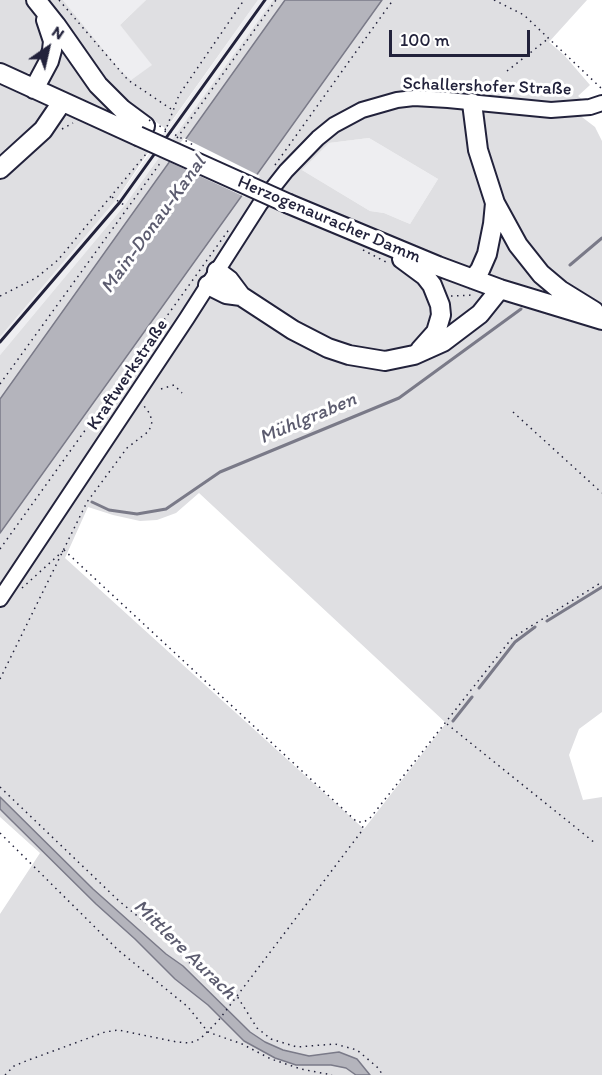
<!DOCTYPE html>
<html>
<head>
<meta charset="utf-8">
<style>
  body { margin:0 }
  #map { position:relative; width:602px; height:1075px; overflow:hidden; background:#fff; font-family:Itim,sans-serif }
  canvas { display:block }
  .north { position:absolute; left:18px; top:18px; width:60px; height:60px; -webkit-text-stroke:4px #fff; paint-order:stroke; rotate:34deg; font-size:16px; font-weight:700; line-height:24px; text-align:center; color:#22223b }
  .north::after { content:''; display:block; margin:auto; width:21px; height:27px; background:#22223b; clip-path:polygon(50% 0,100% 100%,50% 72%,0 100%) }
  .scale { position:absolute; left:389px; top:30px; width:141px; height:27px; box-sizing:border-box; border:3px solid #22223b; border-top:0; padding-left:8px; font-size:18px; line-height:21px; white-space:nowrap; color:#22223b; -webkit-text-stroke:4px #fff; paint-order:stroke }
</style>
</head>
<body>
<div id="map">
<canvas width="602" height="1075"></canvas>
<div class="north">N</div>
<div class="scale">100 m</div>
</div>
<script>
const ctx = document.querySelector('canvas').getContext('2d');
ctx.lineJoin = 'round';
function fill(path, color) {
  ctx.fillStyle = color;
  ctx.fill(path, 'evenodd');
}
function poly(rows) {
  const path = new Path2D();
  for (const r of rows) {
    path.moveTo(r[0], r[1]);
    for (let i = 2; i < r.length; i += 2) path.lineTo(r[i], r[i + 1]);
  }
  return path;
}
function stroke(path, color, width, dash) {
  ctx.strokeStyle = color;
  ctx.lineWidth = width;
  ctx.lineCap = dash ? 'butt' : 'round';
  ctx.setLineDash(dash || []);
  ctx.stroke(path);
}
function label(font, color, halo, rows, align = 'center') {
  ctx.font = font + ' Itim,sans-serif';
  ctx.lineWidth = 6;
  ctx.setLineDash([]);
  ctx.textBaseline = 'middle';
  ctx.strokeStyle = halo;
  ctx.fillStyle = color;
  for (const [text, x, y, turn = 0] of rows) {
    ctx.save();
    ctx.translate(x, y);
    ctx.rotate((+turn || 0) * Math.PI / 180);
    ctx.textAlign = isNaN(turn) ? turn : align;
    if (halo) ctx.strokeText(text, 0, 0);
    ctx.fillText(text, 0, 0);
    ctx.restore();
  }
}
const built = poly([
  [63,0,146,0,120,25,153,65,131,80,119,69],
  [258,0,273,0,124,206,0,355,0,337,116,200],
  [369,138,438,179,410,224,384,213,370,211,302,170,329,143]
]);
const green = poly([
  [0,0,28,0,38,14,47,52,32,73,19,74,0,66],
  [48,0,63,0,119,69,131,80,152,65,120,25,146,0,258,0,166,129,131,104,103,75,67,22],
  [273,0,285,0,0,399,0,355,124,206],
  [382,0,587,0,549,42,564,55,590,85,578,96,597,111,578,114,595,127,602,141,602,303,578,291,602,322,602,712,579,729,569,755,583,800,602,797,602,1075,0,1075,0,914,40,853,0,817,0,809,42,851,48,845,0,797,0,533],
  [369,138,438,179,410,224,384,213,370,211,302,170,329,143],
  [199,493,446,723,364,829,65,558,88,507,113,515,140,521,157,520,176,513],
  [56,40,132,123,46,87],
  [0,80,52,104,45,121,0,164],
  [71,114,156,141,116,200,0,337,0,178,9,172,59,118]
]);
const water = poly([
  [285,0,382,0,0,533,0,399,285,0],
  [0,797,93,889,166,954,183,966,250,1032,265,1042,283,1050,309,1056,339,1052,357,1059,370,1075,356,1075,346,1068,331,1065,296,1065,275,1058,244,1041,208,1005,175,979,135,939,96,904,11,820,0,809,0,797]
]);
const pier = poly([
  [184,138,260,176,245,197,167,161]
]);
const stream = poly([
  [570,265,602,238],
  [92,502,109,510,137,514,166,509,220,472,399,398,521,309],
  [547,621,602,587],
  [479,688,515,642,535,627],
  [453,721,472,697]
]);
const path = poly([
  [59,0,128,80,171,109],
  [494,0,524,15,602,89],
  [507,71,549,38],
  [62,129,73,123],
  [165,132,179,95,244,0],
  [177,138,276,0],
  [275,165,393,0],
  [112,197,127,207],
  [363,250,388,263],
  [0,296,36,278,58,260,146,154],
  [451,296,473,295],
  [0,384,161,162],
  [161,389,174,385,182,393],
  [513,412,602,493],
  [0,549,230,228],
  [64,550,357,822,364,822,371,817,512,638,602,582],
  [22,588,63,551],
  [0,679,87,502,127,448,149,431,152,422,150,414,144,406],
  [447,724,595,843],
  [0,787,119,901,151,927,192,965,237,996,257,1028,271,1039,297,1047,335,1044,357,1050,377,1067,383,1075],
  [0,833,118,950,188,1007,208,1032,242,1044,271,1059,301,1069,332,1075],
  [5,1075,14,1066,26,1061,105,1032,118,1030,177,1042,190,1043,200,1039,218,1021,237,996,361,832,364,823]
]);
const minor = poly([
  [0,599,187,318,260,204,286,171,318,138,334,125,362,110,397,100,414,98,448,100,551,110,590,107,602,103]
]);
const major = poly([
  [36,0,56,25,98,85,122,109,145,126],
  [0,73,138,136],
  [34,89,49,61,52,50,53,41,46,20],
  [472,103,478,150,495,203,518,245,541,274,560,290,594,311],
  [0,169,43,130,62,102],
  [289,204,438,266,500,289,602,320],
  [402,259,425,276,432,285,440,305,441,315,436,332,420,350],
  [217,271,229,280,241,296],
  [473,279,480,270,487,254,493,224,495,203],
  [208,285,226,294,241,296,293,330,328,348,349,355,385,361,414,355,443,342,480,314,500,289]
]);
const rail = poly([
  [0,342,120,202,265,0]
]);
const pathBridge = poly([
  [149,120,195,146]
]);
const majorBridge = poly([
  [138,136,289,204]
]);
const streetNames = [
  ["Schallershofer Straße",487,87,2],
  ["Herzogenauracher Damm",329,220,23],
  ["Kraftwerkstraße",128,375,-56]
];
const waterNames = [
  ["Main-Donau-Kanal",154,225,-54],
  ["Mühlgraben",308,419,-23],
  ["Mittlere Aurach",184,950,44]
];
fill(built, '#eeeef1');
fill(green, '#dfdfe2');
fill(water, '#b4b4bc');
stroke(water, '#7a7a88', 1.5);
fill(pier, '#fff');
stroke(stream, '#7a7a88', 3);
stroke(minor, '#22223b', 18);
stroke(major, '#22223b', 22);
stroke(path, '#22223b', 1.5, [1.5, 4.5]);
stroke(minor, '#fff', 14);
stroke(major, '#fff', 18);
stroke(rail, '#22223b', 3);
stroke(majorBridge, '#22223b', 22, []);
stroke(pathBridge, '#22223b', 1.5, [1.5, 4.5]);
stroke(majorBridge, '#fff', 18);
label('18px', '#22223b', '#fff', streetNames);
label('italic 20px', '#5c5c6f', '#fff', waterNames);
</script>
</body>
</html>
